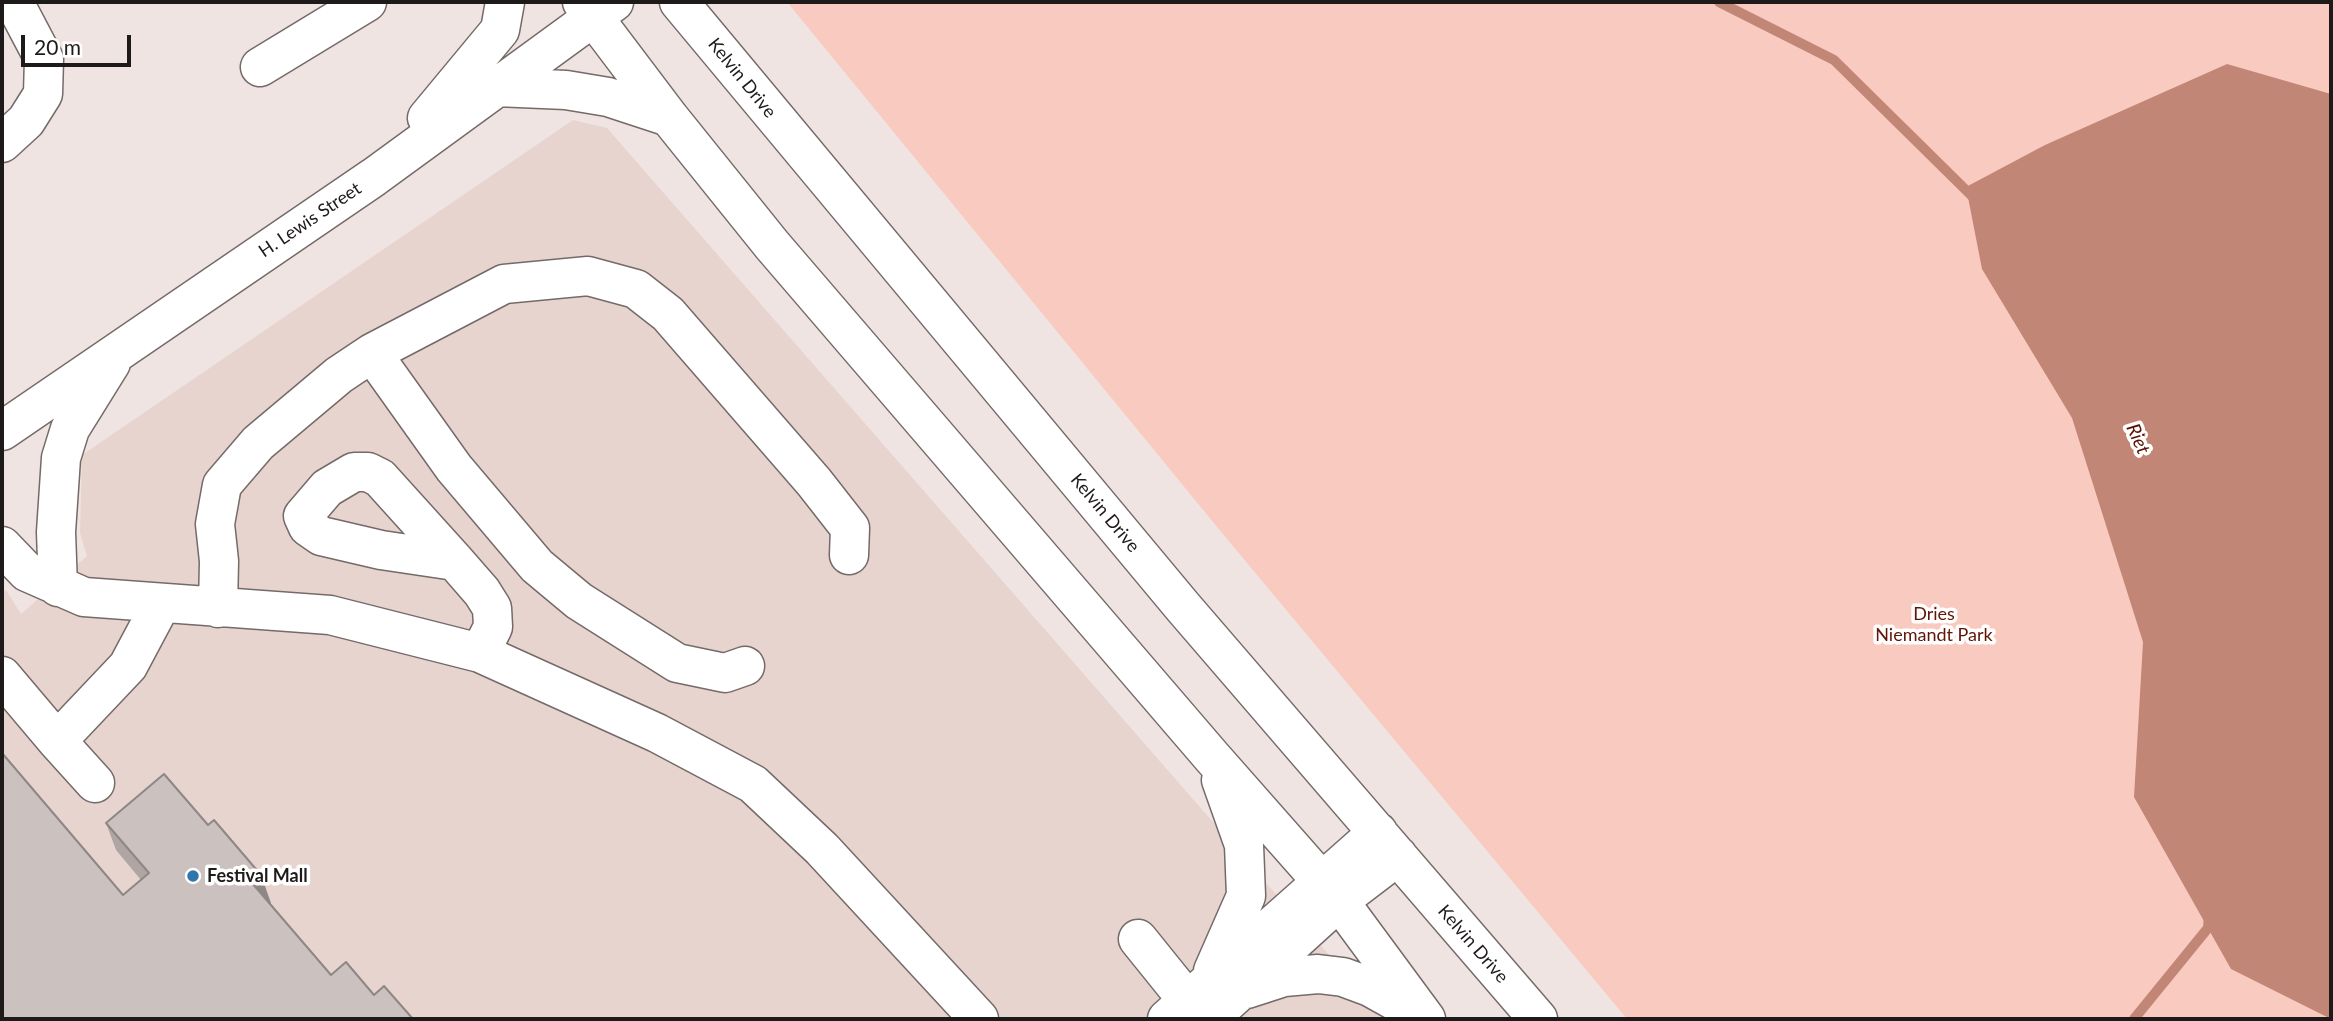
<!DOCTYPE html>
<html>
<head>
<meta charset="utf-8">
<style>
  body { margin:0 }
  #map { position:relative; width:2333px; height:1021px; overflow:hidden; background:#f0e4e2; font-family:Lato,sans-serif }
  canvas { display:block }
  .frame { position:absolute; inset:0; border:4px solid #1e1a19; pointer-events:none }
  .scale { position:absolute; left:21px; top:35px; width:110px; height:32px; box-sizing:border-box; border:4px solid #1e1a19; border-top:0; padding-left:9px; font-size:21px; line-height:24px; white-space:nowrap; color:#1e1a19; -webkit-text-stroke:5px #fff; paint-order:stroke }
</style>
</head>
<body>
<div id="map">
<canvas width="2333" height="1021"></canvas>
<div class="frame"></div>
<div class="scale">20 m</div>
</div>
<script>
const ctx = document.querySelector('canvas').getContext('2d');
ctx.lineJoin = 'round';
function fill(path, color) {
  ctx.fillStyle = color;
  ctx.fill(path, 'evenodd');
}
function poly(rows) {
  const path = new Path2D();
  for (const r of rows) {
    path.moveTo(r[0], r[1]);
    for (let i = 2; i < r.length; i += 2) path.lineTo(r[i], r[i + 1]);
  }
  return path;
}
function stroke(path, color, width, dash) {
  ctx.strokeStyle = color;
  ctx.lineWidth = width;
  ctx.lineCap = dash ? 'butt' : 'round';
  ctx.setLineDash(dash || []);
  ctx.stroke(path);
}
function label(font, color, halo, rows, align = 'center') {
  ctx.font = font + ' Lato,sans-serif';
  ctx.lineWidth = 7;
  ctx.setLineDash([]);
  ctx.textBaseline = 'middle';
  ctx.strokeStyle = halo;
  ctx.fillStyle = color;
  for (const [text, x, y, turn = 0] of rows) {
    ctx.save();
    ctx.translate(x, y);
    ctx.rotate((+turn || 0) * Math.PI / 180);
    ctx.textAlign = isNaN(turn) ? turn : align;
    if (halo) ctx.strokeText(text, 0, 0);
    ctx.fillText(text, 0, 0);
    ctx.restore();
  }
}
const built = poly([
  [573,120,607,128,1385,1019,2,1019,2,593,6,590,21,614,87,556,80,533,82,455]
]);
const green = poly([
  [787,2,2331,2,2331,1019,1627,1019,1222,533]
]);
const water = poly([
  [2227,64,2331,94,2331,1019,2231,969,2134,797,2143,642,2072,418,1982,269,1966,187,2045,145]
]);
const stream = poly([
  [1719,2,1834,60,1974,198],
  [2134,1019,2208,928,2209,915]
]);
const minor = poly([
  [582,2,669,117,772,245,1212,757,1339,901,1426,1019],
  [679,2,1183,607,1538,1019],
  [260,67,367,2],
  [496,87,566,90,608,97,669,117],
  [427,118,500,30,505,2],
  [2,143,26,121,43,94,44,59,14,2],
  [372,353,504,284,588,276,636,289,668,314,814,482,850,528,849,555],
  [2,431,374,177,614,2],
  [2,546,27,572,84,597,330,615,480,653,657,733,753,784,822,849,979,1019],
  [455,561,381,550,321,536,308,527,303,516,327,488,354,472,368,472,380,478,455,561,482,592,492,608,493,627,480,653],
  [58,587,56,532,61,458,70,429,111,363],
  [218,608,219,561,215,524,222,485,258,443,339,375,372,353,454,468,537,566,579,601,677,663,725,673,745,666],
  [2,676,57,741],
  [95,783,57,741,128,666,161,604],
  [1138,939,1188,1001],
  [1213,971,1246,896,1244,845,1221,780],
  [1247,989,1284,977,1318,974,1343,977,1370,987,1415,1012],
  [1167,1019,1378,832],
  [1209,1019,1339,901,1398,856]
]);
const wall = poly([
  [106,823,271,903,270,903,331,975,374,995,413,1019,123,895,141,880,116,850]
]);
const shadedWall = poly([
  [261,875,271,903,262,910,252,883]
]);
const building = poly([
  [2,753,123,895,149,873,106,823,164,774,208,825,214,820,261,875,252,883,331,975,346,962,374,995,384,986,413,1019,2,1019,2,753]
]);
const markers = [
  [193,876,7,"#3076ab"]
];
const streetNames = [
  ["Kelvin Drive",742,78,51],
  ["H. Lewis Street",310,220,-34],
  ["Kelvin Drive",1105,513,50],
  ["Kelvin Drive",1473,944,49]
];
const parkNames = [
  ["Dries",1934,614],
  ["Niemandt Park",1934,635]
];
const poiNames = [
  ["Festival Mall",207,876]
];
const waterNames = [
  ["Riet",2138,439,66]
];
fill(built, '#e7d4cf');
fill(green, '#f9cbc0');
fill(water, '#c28677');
stroke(stream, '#c28677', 10);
stroke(minor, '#746a68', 41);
stroke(minor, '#fff', 38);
fill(wall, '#afa6a3');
fill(shadedWall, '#8e8785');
fill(building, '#cbc1be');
stroke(building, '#8e8785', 2);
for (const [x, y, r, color] of markers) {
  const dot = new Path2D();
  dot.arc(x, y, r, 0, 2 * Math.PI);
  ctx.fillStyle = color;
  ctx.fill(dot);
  stroke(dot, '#fff', 2.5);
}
label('18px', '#1e1a19', '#fff', streetNames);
label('18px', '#5f1605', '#fff', parkNames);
label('bold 18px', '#1e1a19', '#fff', poiNames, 'left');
label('italic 19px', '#5a1101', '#fff', waterNames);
</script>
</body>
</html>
